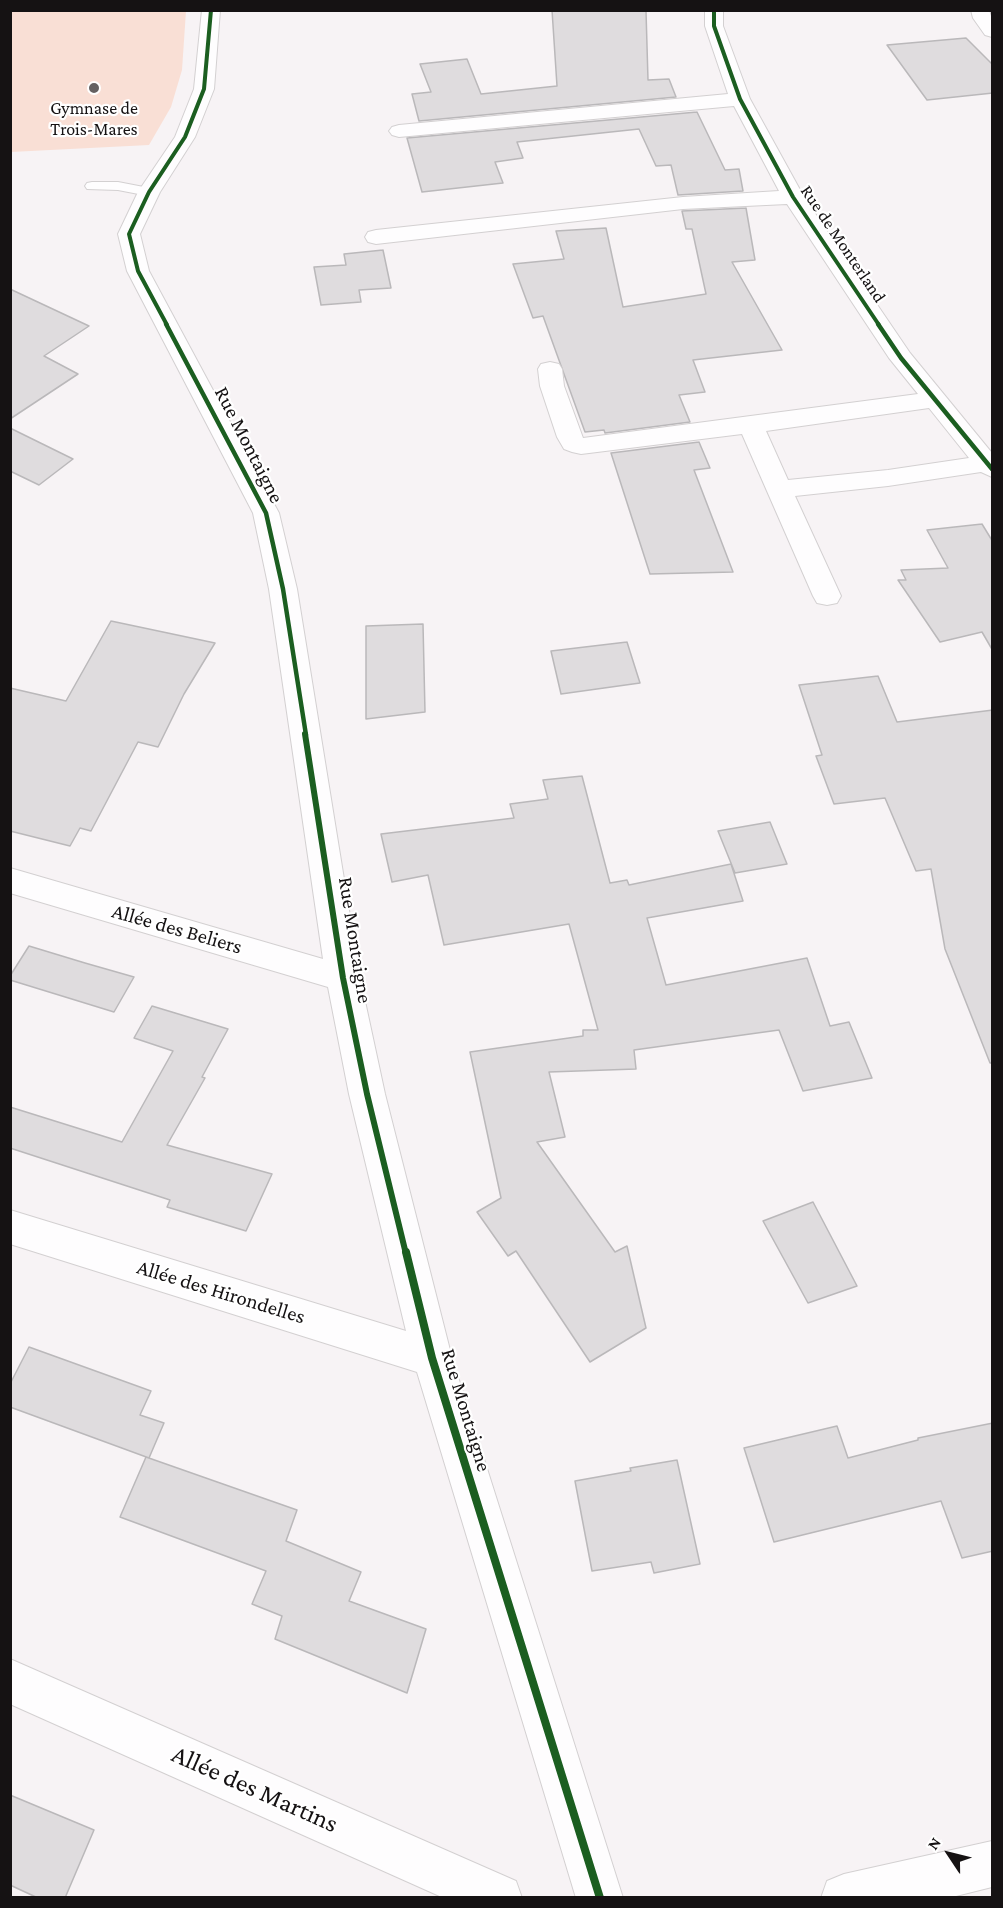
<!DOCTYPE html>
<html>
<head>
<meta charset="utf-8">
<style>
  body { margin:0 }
  #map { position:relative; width:1003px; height:1908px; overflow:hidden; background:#f7f3f5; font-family:"Crimson Pro",serif }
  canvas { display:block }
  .frame { position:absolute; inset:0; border:12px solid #151213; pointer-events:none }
  .north { position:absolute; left:919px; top:1824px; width:60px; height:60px; -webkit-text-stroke:4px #fff; paint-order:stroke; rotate:305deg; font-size:16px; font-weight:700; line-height:24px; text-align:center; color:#151213 }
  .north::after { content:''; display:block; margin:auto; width:21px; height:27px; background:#151213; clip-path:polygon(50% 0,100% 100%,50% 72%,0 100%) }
</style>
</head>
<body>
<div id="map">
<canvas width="1003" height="1908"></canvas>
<div class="frame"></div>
<div class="north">N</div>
</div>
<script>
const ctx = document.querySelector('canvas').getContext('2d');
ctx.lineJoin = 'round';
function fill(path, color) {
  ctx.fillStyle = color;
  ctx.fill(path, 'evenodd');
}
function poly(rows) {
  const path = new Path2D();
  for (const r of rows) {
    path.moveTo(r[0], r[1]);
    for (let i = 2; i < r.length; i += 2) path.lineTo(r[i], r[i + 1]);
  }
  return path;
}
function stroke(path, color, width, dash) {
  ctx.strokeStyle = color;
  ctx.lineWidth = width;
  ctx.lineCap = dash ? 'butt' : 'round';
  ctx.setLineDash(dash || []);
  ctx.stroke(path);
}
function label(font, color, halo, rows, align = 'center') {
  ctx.font = font + ' "Crimson Pro",serif';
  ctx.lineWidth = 4.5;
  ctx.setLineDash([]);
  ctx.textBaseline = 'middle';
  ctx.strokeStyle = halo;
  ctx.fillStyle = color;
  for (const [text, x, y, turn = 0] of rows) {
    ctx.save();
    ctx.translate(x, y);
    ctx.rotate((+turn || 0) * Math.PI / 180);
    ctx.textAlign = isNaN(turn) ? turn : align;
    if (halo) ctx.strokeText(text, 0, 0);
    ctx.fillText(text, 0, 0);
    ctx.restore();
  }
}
const green = poly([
  [10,11,186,11,182,70,171,107,149,145,11,152]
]);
const building = poly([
  [552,10,646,11,648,80,669,79,676,97,419,121,412,94,431,92,420,64,467,59,481,94,557,86,552,10],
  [966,38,993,65,993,93,927,100,887,45,966,38],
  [697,112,725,170,739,169,743,191,678,195,671,165,656,166,639,129,517,142,523,158,495,162,503,183,422,192,407,138,697,112],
  [746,208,755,260,732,262,782,350,693,360,705,392,679,395,690,422,605,433,604,430,585,432,543,316,533,318,513,264,564,259,556,231,606,228,623,307,706,294,692,229,686,229,682,211,746,208],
  [383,250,391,288,359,290,361,302,321,305,314,267,346,265,344,254,383,250],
  [10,289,89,326,44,356,78,374,10,419,10,289],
  [10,428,73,459,39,485,10,471,10,428],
  [699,442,710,468,694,470,733,572,650,574,611,453,699,442],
  [982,524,993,542,993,651,982,632,940,642,898,580,906,580,901,570,948,568,927,530,982,524],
  [111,621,215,643,184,694,158,747,138,742,91,831,80,828,70,846,10,831,10,688,66,701,111,621],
  [423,624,425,712,366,719,366,626,423,624],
  [627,642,640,683,561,694,551,651,627,642],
  [878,676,897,722,993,710,993,1063,990,1063,945,949,931,869,916,871,885,798,834,804,816,756,822,755,799,685,878,676],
  [582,776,610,883,627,880,629,885,731,864,743,901,647,918,666,985,807,958,830,1026,849,1022,872,1078,803,1091,779,1030,634,1050,636,1069,549,1072,565,1137,537,1142,615,1252,627,1246,646,1328,590,1362,516,1251,508,1256,477,1212,501,1198,470,1052,583,1036,583,1030,598,1030,569,924,444,945,428,875,392,882,381,834,514,818,510,804,548,799,543,780,582,776],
  [770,822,787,864,735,873,718,831,770,822],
  [29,946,85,963,134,977,114,1012,10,980,10,976,29,946],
  [152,1006,228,1029,202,1077,205,1078,167,1145,272,1174,246,1231,167,1207,170,1200,10,1148,10,1107,122,1142,173,1051,134,1038,152,1006],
  [813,1202,857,1286,808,1303,763,1221,813,1202],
  [29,1347,151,1391,140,1415,164,1423,149,1458,10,1407,10,1384,29,1347],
  [993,1423,993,1551,962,1558,941,1501,774,1542,744,1448,837,1426,848,1458,918,1440,918,1438,993,1423],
  [146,1457,297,1510,286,1541,361,1572,349,1601,426,1629,407,1693,275,1639,282,1616,252,1604,266,1571,120,1517,146,1457],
  [677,1460,700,1564,654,1573,651,1562,592,1571,575,1481,631,1471,630,1468,677,1460],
  [10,1795,94,1830,65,1898,38,1898,10,1885,10,1795]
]);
const lane = poly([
  [92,182,118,182,154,189,156,192,149,196,118,190,87,189,85,186,87,183,92,182]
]);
const street = poly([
  [202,10,220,10,214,89,195,137,160,192,140,234,149,271,279,513,297,589,360,978,385,1094,452,1358,623,1898,576,1898,417,1372,10,1244,10,1210,406,1331,349,1094,328,987,10,893,10,868,323,959,269,589,253,513,127,271,118,234,138,192,175,137,194,89,202,10],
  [705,10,723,10,723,26,750,99,804,197,910,353,992,453,992,477,981,472,888,486,795,496,841,596,837,603,827,605,817,603,813,596,742,434,581,454,572,452,564,449,557,437,540,386,538,369,541,364,550,362,559,364,562,369,564,386,583,438,918,394,889,358,787,204,683,209,376,244,368,242,365,237,368,232,376,230,683,197,779,191,734,106,399,137,392,135,389,131,392,127,399,125,728,94,705,26,705,10],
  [929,408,969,458,888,470,788,480,766,431,929,408],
  [971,10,989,10,992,19,992,37,985,35,973,18,971,10],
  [10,1659,516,1881,522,1898,444,1898,10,1704,10,1659],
  [992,1841,992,1887,948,1898,821,1898,827,1881,844,1874,992,1841]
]);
const cyclewayFar3 = poly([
  [714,10,714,26,740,99,793,197,879,325],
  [167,325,138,271,129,234,149,192,185,137,204,89,211,10]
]);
const cyclewayFar2 = poly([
  [166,324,266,513,283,589,306,735],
  [878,324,901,358,992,469]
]);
const cyclewayFar1 = poly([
  [305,734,343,978,367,1094,406,1254]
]);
const cycleway = poly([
  [406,1252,432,1358,600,1898]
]);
const markers = [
  [94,88,6,"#646162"]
];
const farPoinames = [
  ["Gymnase de",94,108],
  ["Trois-Mares",94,129]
];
const farStreetnames = [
  ["Rue de Monterland",843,244,56]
];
const streetNames = [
  ["Rue Montaigne",249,445,63],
  ["Allée des Beliers",177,929,16],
  ["Rue Montaigne",355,940,81],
  ["Allée des Hirondelles",221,1292,17],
  ["Rue Montaigne",466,1410,73]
];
const nearStreetnames = [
  ["Allée des Martins",255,1789,24]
];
fill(green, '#f9dfd5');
fill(building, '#dfdcde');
stroke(building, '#bab8ba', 1.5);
stroke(lane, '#d3d0d1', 2);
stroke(street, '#d3d0d1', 2);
fill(lane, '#fefdfe');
fill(street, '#fefdfe');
stroke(cyclewayFar3, '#1b5e20', 4);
stroke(cyclewayFar2, '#1b5e20', 4.5);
stroke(cyclewayFar1, '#1b5e20', 6);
stroke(cycleway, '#1b5e20', 8);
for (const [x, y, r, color] of markers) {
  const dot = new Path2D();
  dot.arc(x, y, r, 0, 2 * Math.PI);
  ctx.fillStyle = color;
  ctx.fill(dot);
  stroke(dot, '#fff', 2);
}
label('18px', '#151213', '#fff', farPoinames);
label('18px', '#151213', '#fff', farStreetnames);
label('21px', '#151213', '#fff', streetNames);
label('26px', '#151213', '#fff', nearStreetnames);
</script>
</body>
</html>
